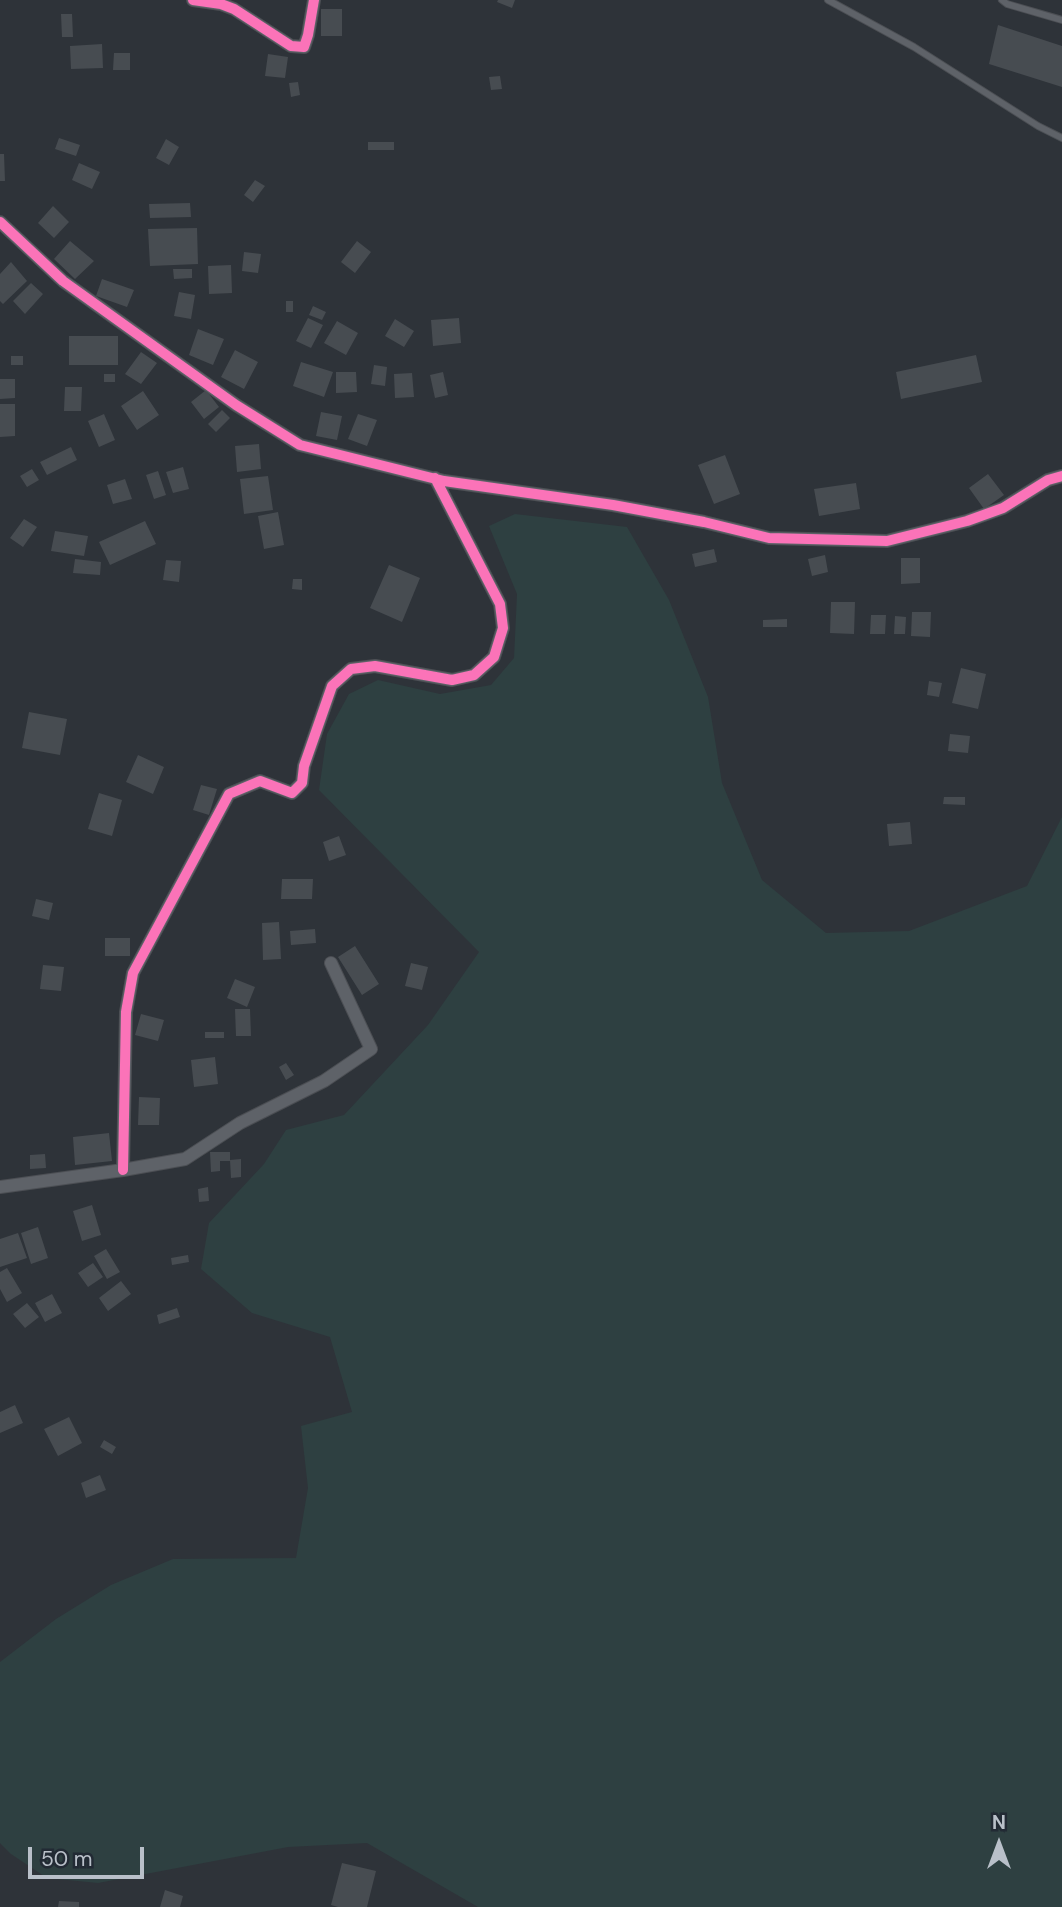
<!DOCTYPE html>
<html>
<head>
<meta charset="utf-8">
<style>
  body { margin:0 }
  #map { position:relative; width:1062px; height:1907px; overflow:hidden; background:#2e3339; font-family:"DM Sans",sans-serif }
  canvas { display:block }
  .north { position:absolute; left:964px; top:1809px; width:70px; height:70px; -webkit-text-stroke:5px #222a34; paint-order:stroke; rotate:0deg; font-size:19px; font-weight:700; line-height:28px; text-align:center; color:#b9c0c9 }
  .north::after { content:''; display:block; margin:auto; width:24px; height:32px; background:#b9c0c9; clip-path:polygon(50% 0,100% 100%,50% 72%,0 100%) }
  .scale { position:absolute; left:28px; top:1847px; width:116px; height:32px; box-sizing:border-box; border:4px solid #b9c0c9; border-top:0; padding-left:9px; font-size:21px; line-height:24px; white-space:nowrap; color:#b9c0c9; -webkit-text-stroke:5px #222a34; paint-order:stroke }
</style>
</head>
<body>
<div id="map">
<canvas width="1062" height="1907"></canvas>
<div class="north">N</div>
<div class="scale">50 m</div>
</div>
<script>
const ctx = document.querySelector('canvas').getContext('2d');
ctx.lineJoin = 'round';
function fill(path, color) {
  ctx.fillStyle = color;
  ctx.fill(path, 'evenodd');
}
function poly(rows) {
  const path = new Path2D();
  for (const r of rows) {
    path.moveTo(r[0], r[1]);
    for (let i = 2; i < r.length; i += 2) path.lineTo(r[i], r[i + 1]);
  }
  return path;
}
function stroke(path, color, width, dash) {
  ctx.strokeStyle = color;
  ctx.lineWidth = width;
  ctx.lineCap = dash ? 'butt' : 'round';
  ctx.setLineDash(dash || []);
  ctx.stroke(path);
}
const green = poly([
  [515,514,627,527,669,600,708,697,722,783,762,880,826,933,909,931,1027,886,1062,817,1062,1907,478,1907,367,1843,288,1847,98,1883,47,1878,11,1854,0,1843,0,1662,56,1619,111,1585,173,1559,296,1558,308,1488,301,1426,352,1412,330,1337,252,1313,201,1269,209,1223,264,1164,286,1130,344,1115,428,1025,479,952,319,790,327,734,349,694,378,680,440,694,491,685,514,658,517,594,489,526]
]);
const building = poly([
  [498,0,515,0,512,8,497,2],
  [321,9,342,9,342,36,321,36],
  [61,14,72,14,73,37,62,37],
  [998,25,1062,46,1062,87,989,64],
  [102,44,103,68,71,69,70,46],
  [114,53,130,53,130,70,113,70],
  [268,54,288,57,285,78,265,76],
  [500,76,502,89,491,90,489,77],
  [298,82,300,95,291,97,289,83],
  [59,138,80,145,76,156,55,149],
  [166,139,179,147,169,165,156,158],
  [368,142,394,142,394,150,368,150],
  [0,154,4,154,5,181,0,181],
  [79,163,100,172,92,189,72,180],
  [255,180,265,186,253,202,244,195],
  [190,203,191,217,150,218,149,204],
  [53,206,69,222,54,238,38,223],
  [197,228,198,264,150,266,148,229],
  [70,241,94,261,75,279,54,259],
  [357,241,371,252,355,273,341,262],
  [244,252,261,254,258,273,242,271],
  [11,262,27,281,3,304,0,301,0,274],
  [231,265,232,293,209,294,208,266],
  [173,269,192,269,192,278,174,279],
  [102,279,134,290,127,307,96,296],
  [31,283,43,294,25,314,13,301],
  [179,292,195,295,191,319,174,316],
  [286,301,293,301,293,312,286,312],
  [313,306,326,312,322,320,309,315],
  [308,318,323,325,311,348,296,341],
  [459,318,461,343,433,346,431,320],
  [395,319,414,331,404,347,385,336],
  [337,321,358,333,346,355,324,343],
  [198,329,224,339,213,365,189,355],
  [69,336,118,336,118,365,69,365],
  [235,350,258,362,244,389,221,377],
  [141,352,157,363,141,384,125,374],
  [976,355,982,382,901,399,896,372],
  [11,356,23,356,23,365,11,365],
  [301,362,333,372,324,397,293,386],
  [374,365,387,367,385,386,371,384],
  [336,372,356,372,357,392,336,393],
  [443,372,448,395,435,398,430,375],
  [412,373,414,397,395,398,394,374],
  [104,374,115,374,115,382,104,382],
  [0,379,15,379,15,398,0,399],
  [65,387,82,387,81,411,64,411],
  [206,390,219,407,204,419,191,402],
  [143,391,159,415,137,430,121,406],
  [0,404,15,404,15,436,0,437],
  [222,410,230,418,216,432,208,424],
  [321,412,342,416,337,440,316,436],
  [104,414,115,440,99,447,88,421],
  [358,414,377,420,367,446,348,439],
  [259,444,261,469,237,472,235,446],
  [71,447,77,460,47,475,40,462],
  [725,455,740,494,714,504,698,465],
  [183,467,189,489,173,493,166,472],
  [32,469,39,480,27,487,20,476],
  [158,471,166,495,154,499,146,475],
  [988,474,1004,495,984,509,969,488],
  [268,476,273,510,244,514,240,479],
  [125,479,132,499,113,504,107,485],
  [856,483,860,509,819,516,814,489],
  [278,512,284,545,264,549,258,516],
  [24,519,37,527,23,547,10,538],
  [145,521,156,544,110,565,99,542],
  [55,531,88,536,84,556,51,551],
  [714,549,717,562,695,567,692,554],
  [825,555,828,572,812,576,808,559],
  [901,558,920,558,920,583,901,584],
  [75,559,101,562,100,575,73,573],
  [166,560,181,561,179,582,163,580],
  [389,565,420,578,402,622,370,608],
  [293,579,302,579,302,590,292,589],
  [831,602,855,602,854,634,830,633],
  [912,612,931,612,930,637,911,636],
  [871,615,886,615,885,634,870,634],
  [895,616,906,617,905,634,894,634],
  [787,619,787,627,763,627,763,620],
  [961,668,986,674,978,709,952,703],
  [929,681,942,683,939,697,927,695],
  [29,712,67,719,60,755,22,748],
  [950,734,970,736,968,753,948,751],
  [138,755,164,767,153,794,126,782],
  [201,785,217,789,209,815,193,810],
  [99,793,122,800,112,836,88,829],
  [944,797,965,797,965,805,943,804],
  [910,822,912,844,889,846,887,824],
  [339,836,346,855,329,861,323,842],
  [282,879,313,879,312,899,281,899],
  [36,899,53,903,49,920,32,916],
  [279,922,281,959,263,960,262,923],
  [315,929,316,943,291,945,290,931],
  [105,938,130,938,130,956,105,956],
  [355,946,379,984,362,995,338,957],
  [411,963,428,967,422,990,405,986],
  [43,965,64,967,61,991,40,989],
  [235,979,255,987,247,1007,227,998],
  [235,1009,250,1009,251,1036,236,1036],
  [141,1014,164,1020,158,1041,135,1035],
  [205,1032,224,1032,224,1038,205,1038],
  [215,1057,218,1084,194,1087,191,1060],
  [286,1063,294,1075,286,1080,279,1067],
  [139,1097,160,1098,159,1125,138,1125],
  [109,1133,112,1161,75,1165,73,1137],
  [210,1152,230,1152,230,1161,220,1161,220,1171,211,1172],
  [45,1154,46,1168,30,1169,30,1155],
  [241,1159,241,1177,231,1178,230,1160],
  [208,1187,209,1201,199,1202,198,1189],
  [92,1205,101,1235,82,1241,73,1211],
  [38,1227,48,1258,31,1264,21,1233],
  [18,1233,27,1258,0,1267,0,1239],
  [106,1249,120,1272,107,1279,94,1256],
  [188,1255,189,1262,172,1265,171,1258],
  [93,1263,103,1277,88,1287,78,1273],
  [7,1268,22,1293,7,1302,0,1289,0,1272],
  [121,1281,131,1294,108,1311,99,1298],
  [52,1294,62,1313,45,1322,35,1303],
  [27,1303,39,1317,25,1328,13,1314],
  [177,1308,180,1317,159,1324,157,1315],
  [15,1405,23,1423,0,1433,0,1412],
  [69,1417,82,1443,58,1456,44,1429],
  [104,1440,116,1447,112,1454,100,1447],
  [100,1475,106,1490,86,1498,81,1483],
  [342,1863,376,1871,367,1907,338,1907,331,1905],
  [165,1890,183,1896,180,1907,160,1907],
  [59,1901,79,1902,79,1907,58,1907]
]);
const lane = poly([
  [828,0,914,47,1038,126,1062,138],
  [1002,0,1007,4,1062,20]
]);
const street = poly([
  [193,0,221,4,234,9,291,46,304,47,308,35,314,0],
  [0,222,63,281,236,405,300,445,444,481,613,505,704,522,769,538,887,541,967,521,1003,508,1048,480,1062,476],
  [123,1170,126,1012,133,973,229,794,260,781,292,793,302,783,304,766,332,686,351,669,375,666,452,680,474,675,494,657,503,628,500,604,435,478],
  [0,1187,123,1170,185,1159,240,1123,324,1081,371,1049,331,963]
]);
const cycleway = poly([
  [193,0,221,4,234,9,291,46,304,47,308,35,314,0],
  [0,222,63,281,236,405,300,445,444,481,613,505,704,522,769,538,887,541,967,521,1003,508,1048,480,1062,476],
  [123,1170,126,1012,133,973,229,794,260,781,292,793,302,783,304,766,332,686,351,669,375,666,452,680,474,675,494,657,503,628,500,604,435,478]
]);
fill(green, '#2e4041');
fill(building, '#474c51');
stroke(lane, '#4c4f54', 8);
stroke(street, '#4c4f54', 14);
stroke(lane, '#5e6268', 6);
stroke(street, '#5e6268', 12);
stroke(cycleway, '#fb73b8', 10);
</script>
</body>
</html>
